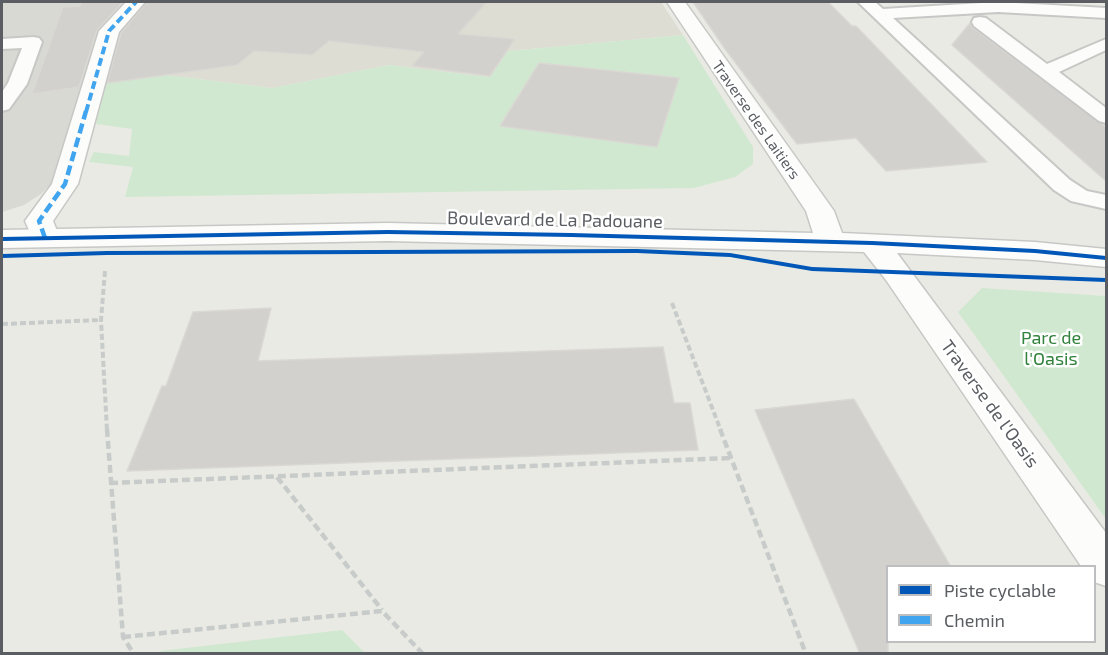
<!DOCTYPE html>
<html>
<head>
<meta charset="utf-8">
<style>
  body { margin:0 }
  #map { position:relative; width:1108px; height:655px; overflow:hidden; background:#eaeae4; font-family:"Exo 2",sans-serif }
  canvas { display:block }
  .frame { position:absolute; inset:0; border:3px solid #5a5d62; pointer-events:none }
  .legend { position:absolute; left:886px; top:565px; width:210px; height:78px; box-sizing:border-box; background:#fff; border:2px solid #bdbec0; margin:0; padding:8px 10px; list-style:none; font-size:18px; color:#5a5d62 }
  .legend li { display:flex; align-items:center; gap:12px; height:30px }
  .legend b { width:30px; border:2px solid #bdbec0 }
</style>
</head>
<body>
<div id="map">
<canvas width="1108" height="655"></canvas>
<div class="frame"></div>
<ul class="legend">
<li><b style="height:8px;background:#0057b8"></b>Piste cyclable</li>
<li><b style="height:8px;background:#40a5ee"></b>Chemin</li>
</ul>
</div>
<script>
const ctx = document.querySelector('canvas').getContext('2d');
ctx.lineJoin = 'round';
function fill(path, color) {
  ctx.fillStyle = color;
  ctx.fill(path, 'evenodd');
}
function poly(rows) {
  const path = new Path2D();
  for (const r of rows) {
    path.moveTo(r[0], r[1]);
    for (let i = 2; i < r.length; i += 2) path.lineTo(r[i], r[i + 1]);
  }
  return path;
}
function stroke(path, color, width, dash) {
  ctx.strokeStyle = color;
  ctx.lineWidth = width;
  ctx.lineCap = dash ? 'butt' : 'round';
  ctx.setLineDash(dash || []);
  ctx.stroke(path);
}
function label(font, color, halo, rows, align = 'center') {
  ctx.font = font + ' "Exo 2",sans-serif';
  ctx.lineWidth = 5;
  ctx.setLineDash([]);
  ctx.textBaseline = 'middle';
  ctx.strokeStyle = halo;
  ctx.fillStyle = color;
  for (const [text, x, y, turn = 0] of rows) {
    ctx.save();
    ctx.translate(x, y);
    ctx.rotate((+turn || 0) * Math.PI / 180);
    ctx.textAlign = isNaN(turn) ? turn : align;
    if (halo) ctx.strokeText(text, 0, 0);
    ctx.fillText(text, 0, 0);
    ctx.restore();
  }
}
const industrial = poly([
  [2,2,108,2,51,184,41,194,24,205,2,212]
]);
const education = poly([
  [167,2,661,2,683,35,508,51,489,77,389,65,272,88,108,68,116,33]
]);
const green = poly([
  [683,35,753,147,753,164,735,177,694,188,125,197,133,167,89,162,94,152,129,156,132,129,96,124,108,68,272,88,389,65,489,77,508,51],
  [982,288,1106,296,1106,519,958,312],
  [342,630,365,653,162,654,160,651]
]);
const building = poly([
  [81,2,123,2,97,30,79,87,32,94,63,7,80,6,81,2],
  [147,2,487,2,458,34,515,39,490,76,412,66,424,52,329,41,312,55,254,51,237,65,107,83,121,33,147,2],
  [693,2,828,2,852,26,856,26,987,162,886,171,856,138,797,144,725,49,693,2],
  [970,23,973,28,1107,128,1107,182,952,45,970,23],
  [539,63,679,78,657,147,500,126,539,63],
  [271,308,258,361,663,347,674,403,690,403,698,450,127,471,162,386,166,386,193,312,271,308],
  [854,399,951,567,888,567,888,654,860,654,755,410,854,399]
]);
const pathFar1 = poly([
  [105,271,101,320,107,431],
  [672,303,721,431],
  [2,324,101,320]
]);
const path = poly([
  [107,429,123,637,134,654],
  [720,429,806,654],
  [277,477,382,610],
  [110,483,731,458],
  [123,637,382,611,423,654]
]);
const service = poly([
  [858,2,875,2,883,9,998,2,1106,8,1106,18,998,12,893,18,1070,180,1087,191,1106,195,1106,209,1071,201,1054,190,858,2],
  [980,17,986,18,1047,64,1106,39,1106,50,1059,72,1106,108,1106,123,1099,121,974,26,972,22,974,18,980,17],
  [33,37,39,38,42,42,27,84,9,109,2,111,2,92,8,83,22,48,2,49,2,39,33,37]
]);
const pedestrian = poly([
  [126,2,145,2,119,32,78,184,53,221,60,238,55,244,45,247,35,244,25,221,52,184,99,31,126,2]
]);
const minor = poly([
  [667,2,685,2,834,211,842,233,1035,242,1106,249,1106,267,1035,260,897,253,1106,533,1106,586,1094,582,1094,566,1081,566,886,280,864,252,388,241,2,248,2,230,388,223,813,233,806,211,667,2]
]);
const quietFar1 = poly([
  [86,112,109,31,136,2]
]);
const quiet = poly([
  [45,238,39,221,65,184,86,111]
]);
const cycleway = poly([
  [388,230,571,233,872,241,1035,249,1106,256,1106,260,1035,253,872,245,571,237,388,234,2,241,2,237,388,230],
  [637,249,730,253,812,267,1106,278,1106,282,812,271,730,257,637,253,107,255,2,258,2,254,107,251,637,249]
]);
const farStreetnames = [
  ["Traverse des Laitiers",756,120,55]
];
const streetNames = [
  ["Boulevard de La Padouane",555,220,1],
  ["Traverse de l'Oasis",990,404,54]
];
const parkNames = [
  ["Parc de",1051,338],
  ["l'Oasis",1051,359]
];
fill(industrial, '#d9d9d4');
fill(education, '#deddd3');
fill(green, '#d1e8d0');
fill(building, '#d2d1ce');
stroke(building, '#dad8d3', 1.5);
stroke(service, '#c7c8c6', 4);
stroke(pedestrian, '#c7c8c6', 3);
stroke(minor, '#c7c8c6', 3);
stroke(pathFar1, '#c7ccca', 4, [6, 3]);
stroke(path, '#c7ccca', 4.5, [8, 4]);
fill(service, '#fcfcfb');
fill(pedestrian, '#fcfcfb');
fill(minor, '#fcfcfb');
stroke(quietFar1, '#40a5ee', 4, [8, 4]);
stroke(quiet, '#40a5ee', 4.5, [10, 4.5]);
fill(cycleway, '#0057b8');
label('15px', '#5a5d62', '#fff', farStreetnames);
label('18px', '#5a5d62', '#fff', streetNames);
label('18px', '#31823d', '#fff', parkNames);
</script>
</body>
</html>
